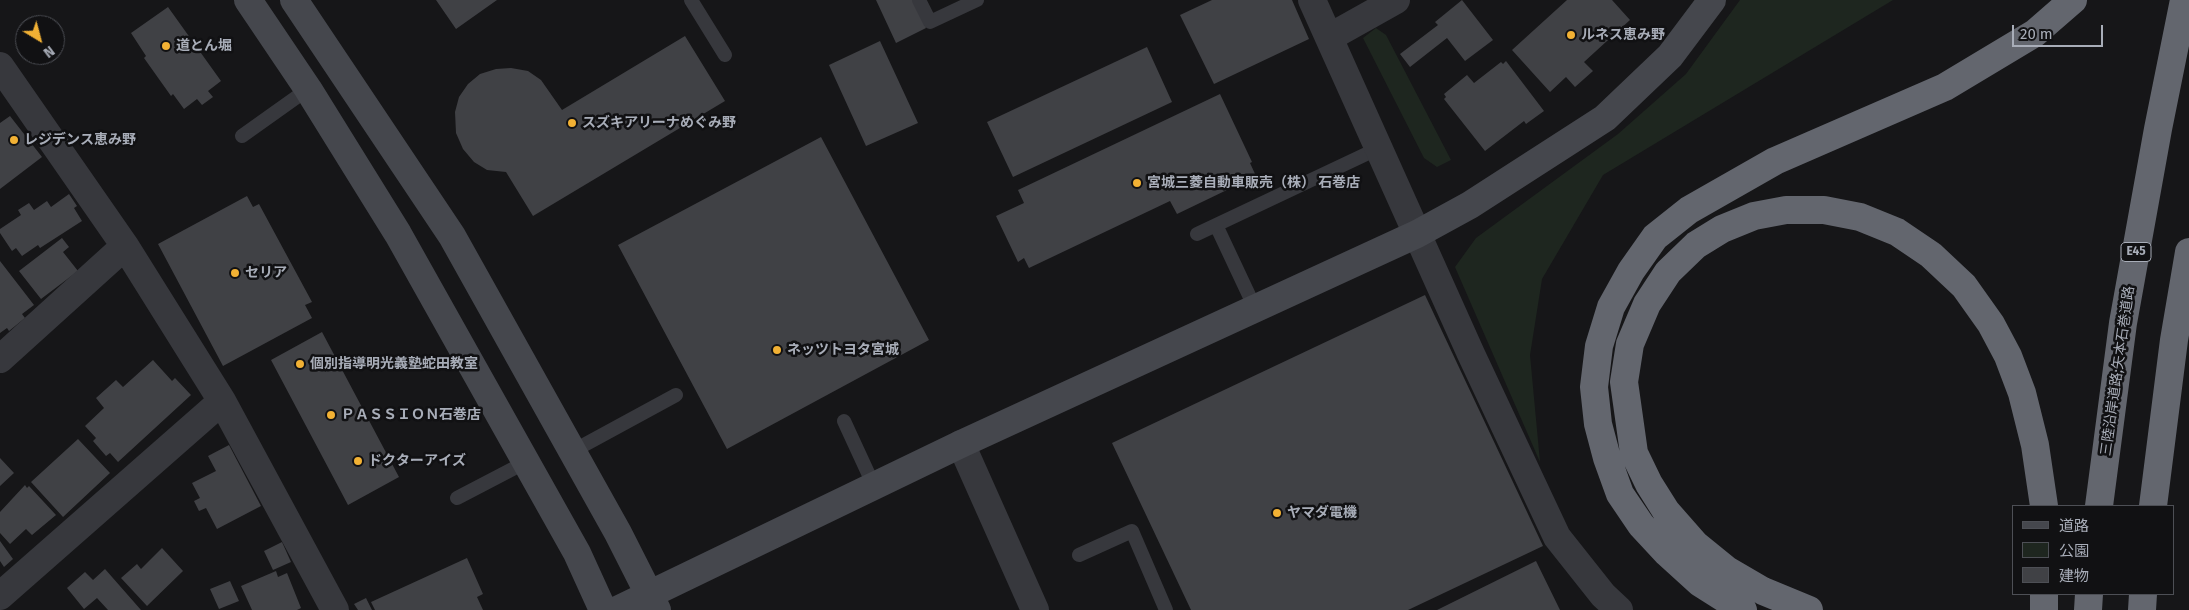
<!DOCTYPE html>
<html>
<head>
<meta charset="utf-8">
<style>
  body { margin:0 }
  #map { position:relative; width:2189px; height:610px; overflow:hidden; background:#161618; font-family:"Fira Sans","Noto Sans JP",sans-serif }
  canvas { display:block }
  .legend { position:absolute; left:2012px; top:505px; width:162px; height:90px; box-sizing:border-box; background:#111113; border:1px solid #4d4f55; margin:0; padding:6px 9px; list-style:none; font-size:15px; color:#a8adb8 }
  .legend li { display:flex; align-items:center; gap:10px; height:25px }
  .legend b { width:25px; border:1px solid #4d4f55 }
  .north { position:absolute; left:15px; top:15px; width:50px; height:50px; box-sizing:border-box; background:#111113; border:1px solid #4d4f55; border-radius:50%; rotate:143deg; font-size:14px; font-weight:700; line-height:20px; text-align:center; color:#a8adb8 }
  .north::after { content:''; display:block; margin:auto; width:18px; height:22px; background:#f2b134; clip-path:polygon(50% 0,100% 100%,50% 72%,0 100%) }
  .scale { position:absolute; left:2012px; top:25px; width:91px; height:22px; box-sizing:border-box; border:2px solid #a8adb8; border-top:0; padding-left:6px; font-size:15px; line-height:18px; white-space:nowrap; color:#a8adb8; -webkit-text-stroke:4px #111113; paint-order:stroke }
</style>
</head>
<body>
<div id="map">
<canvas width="2189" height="610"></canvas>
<ul class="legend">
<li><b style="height:6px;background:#45474d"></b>道路</li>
<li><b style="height:14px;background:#1e261f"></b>公園</li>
<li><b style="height:14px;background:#404145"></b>建物</li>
</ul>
<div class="north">N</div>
<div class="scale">20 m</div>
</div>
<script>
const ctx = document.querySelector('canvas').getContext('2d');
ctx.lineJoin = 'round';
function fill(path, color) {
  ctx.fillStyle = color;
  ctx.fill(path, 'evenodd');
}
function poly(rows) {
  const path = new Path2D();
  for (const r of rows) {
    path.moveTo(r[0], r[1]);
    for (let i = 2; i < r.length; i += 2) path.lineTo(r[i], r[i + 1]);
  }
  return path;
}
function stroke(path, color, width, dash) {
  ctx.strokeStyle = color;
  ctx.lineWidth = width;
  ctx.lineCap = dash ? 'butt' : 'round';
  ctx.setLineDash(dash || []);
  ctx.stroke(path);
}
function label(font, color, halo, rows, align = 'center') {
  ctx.font = font + ' "Fira Sans","Noto Sans JP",sans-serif';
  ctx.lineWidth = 5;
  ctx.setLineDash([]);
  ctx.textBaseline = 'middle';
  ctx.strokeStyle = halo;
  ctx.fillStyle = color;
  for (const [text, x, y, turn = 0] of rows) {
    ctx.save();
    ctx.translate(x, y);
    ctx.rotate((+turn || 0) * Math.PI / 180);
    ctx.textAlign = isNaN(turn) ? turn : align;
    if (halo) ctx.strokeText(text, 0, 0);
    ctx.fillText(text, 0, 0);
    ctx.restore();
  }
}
const green = poly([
  [1740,0,1893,0,1603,175,1542,279,1530,355,1540,462,1455,267,1476,238,1618,134,1686,74],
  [1376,28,1386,35,1451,160,1437,167,1424,158,1363,38]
]);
const building = poly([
  [436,0,497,0,456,29],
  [876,0,913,0,926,28,896,43],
  [1212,0,1292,0,1309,39,1214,84,1180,15],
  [1462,0,1493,40,1465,61,1447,38,1410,67,1400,54,1438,25,1435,22],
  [1567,0,1612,0,1630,20,1584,62,1593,71,1575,87,1566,77,1550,92,1512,50],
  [168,7,221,81,208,91,213,97,202,105,197,99,184,109,173,94,171,96,144,58,146,56,131,33],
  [685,36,725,101,533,216,506,172,487,170,474,162,463,149,456,133,455,112,459,97,468,84,480,74,496,69,511,68,528,71,541,80,562,110],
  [880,41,918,123,866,146,829,65],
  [1147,47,1172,102,1013,177,987,122],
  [1506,61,1544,111,1526,124,1524,121,1485,151,1444,99,1446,97,1444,94,1467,75,1474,83,1501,62,1503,64],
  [1220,94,1252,162,1250,163,1256,176,1177,214,1170,201,1029,268,1024,258,1018,262,996,216,1024,203,1018,190],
  [10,116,42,157,0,189,0,123],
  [821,137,929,340,727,449,618,245],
  [69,194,77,206,74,208,82,221,40,248,38,245,22,256,16,248,12,251,0,233,0,229,21,215,18,210,29,203,34,210,47,201,51,207],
  [247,196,253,207,259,204,312,302,305,305,312,318,223,366,158,244],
  [62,238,69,247,63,252,78,271,41,299,19,271],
  [0,261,34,305,22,314,25,318,9,331,7,328,0,333],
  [1425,295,1543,546,1408,610,1191,610,1112,443],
  [322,332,399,477,348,505,271,360],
  [153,360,172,381,175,378,191,395,118,462,110,453,106,456,93,441,96,438,85,426,104,408,96,398,116,380,123,387],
  [78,439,110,473,63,517,31,482],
  [229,445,261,506,217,529,206,508,199,511,194,501,200,498,192,483,216,471,208,456],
  [0,458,14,473,0,486],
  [25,485,27,488,29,486,56,515,32,535,26,529,10,544,0,533,0,512],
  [0,541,13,559,4,567,0,561],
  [282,542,291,562,273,570,264,551],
  [162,548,183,571,147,606,121,578,137,564,141,569],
  [467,558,483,594,477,597,483,610,375,610,371,602],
  [1536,561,1560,610,1437,610],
  [105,569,141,610,108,610,97,598,84,609,67,588,85,572,93,580],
  [276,571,278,577,287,573,301,608,297,610,252,610,241,586],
  [230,581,239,601,219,609,210,589],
  [366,598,372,610,358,610,354,604]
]);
const lane = poly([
  [691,0,725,55],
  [919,0,930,22,977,0],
  [242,136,308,89],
  [1216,225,1255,308],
  [1197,234,1379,148],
  [844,421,874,486],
  [573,451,676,395],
  [457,498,526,462],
  [1079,555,1132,531,1166,610]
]);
const street = poly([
  [1312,0,1471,354,1557,537,1603,595,1619,610],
  [1330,37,1396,0],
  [0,66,125,246,222,401,335,610],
  [0,359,125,246],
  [961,444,1035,610],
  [0,596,222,401]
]);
const secondary = poly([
  [248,0,308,89,398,234,577,553,603,610],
  [294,0,452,236,618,533,657,610],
  [617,610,961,444,1417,234,1470,205,1605,118,1670,56,1712,0]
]);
const highway = poly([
  [2099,506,2123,323,2158,129,2184,0],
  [2153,506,2174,340,2189,252],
  [1743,610,1700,583,1667,553,1641,525,1620,494,1607,458,1598,424,1594,387,1599,346,1611,307,1631,271,1655,237,1689,210,1775,161,1945,87,2035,33,2073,0],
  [1809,610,1763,591,1727,570,1695,544,1666,511,1649,484,1634,453,1624,382,1630,344,1647,304,1668,272,1696,245,1722,229,1754,216,1786,210,1824,210,1860,217,1897,232,1931,255,1964,286,1991,324,2008,356,2022,393,2035,445,2044,506],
  [2044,610,2044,594],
  [2088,610,2089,594],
  [2142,610,2143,594]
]);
const markers = [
  [1571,35,5,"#f2b134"],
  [166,46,5,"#f2b134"],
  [572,123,5,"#f2b134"],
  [14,140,5,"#f2b134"],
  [1137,183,5,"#f2b134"],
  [235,273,5,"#f2b134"],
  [777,350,5,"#f2b134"],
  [300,364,5,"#f2b134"],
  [331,415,5,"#f2b134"],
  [358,461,5,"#f2b134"],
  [1277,513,5,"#f2b134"]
];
const shields = [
  [2136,252,30]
];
const shieldNames = [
  ["E45",2136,252]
];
const poiNames = [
  ["ルネス恵み野",1581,35],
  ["道とん堀",176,46],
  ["スズキアリーナめぐみ野",582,123],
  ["レジデンス恵み野",24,140],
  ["宮城三菱自動車販売（株） 石巻店",1147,183],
  ["セリア",245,273],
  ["ネッツトヨタ宮城",787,350],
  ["個別指導明光義塾蛇田教室",310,364],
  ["ＰＡＳＳＩＯＮ石巻店",341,415],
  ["ドクターアイズ",368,461],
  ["ヤマダ電機",1287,513]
];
const streetNames = [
  ["三陸沿岸道路;矢本石巻道路",2118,371,-82]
];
fill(green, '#1e261f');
fill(building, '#404145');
stroke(lane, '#37383d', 14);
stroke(street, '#37383d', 28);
stroke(secondary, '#45474d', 28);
stroke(highway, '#63666e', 28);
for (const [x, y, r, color] of markers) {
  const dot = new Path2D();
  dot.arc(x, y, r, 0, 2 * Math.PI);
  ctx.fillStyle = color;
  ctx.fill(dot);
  stroke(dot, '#111113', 2);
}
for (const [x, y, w] of shields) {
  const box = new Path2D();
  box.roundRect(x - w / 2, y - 9.5, w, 19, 4);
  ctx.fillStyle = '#111113';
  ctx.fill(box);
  stroke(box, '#a8adb8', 1);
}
label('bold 12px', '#a8adb8', null, shieldNames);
label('bold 14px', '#a8adb8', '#111113', poiNames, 'left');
label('14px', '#a8adb8', '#111113', streetNames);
</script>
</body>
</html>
